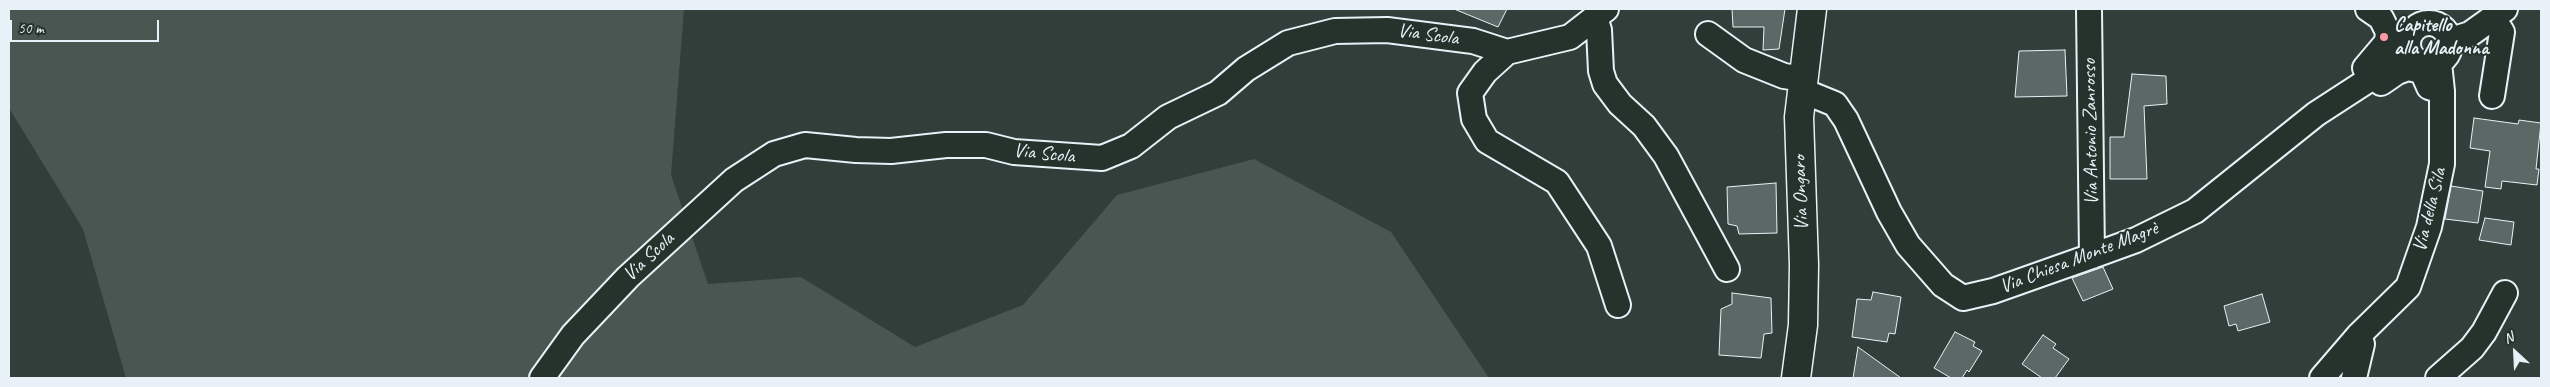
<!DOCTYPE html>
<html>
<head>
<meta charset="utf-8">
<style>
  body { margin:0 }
  #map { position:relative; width:2550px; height:387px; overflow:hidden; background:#323e39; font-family:Caveat,sans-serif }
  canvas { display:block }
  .frame { position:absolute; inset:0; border:10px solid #e8f1f8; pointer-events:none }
  .north { position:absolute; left:2490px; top:327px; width:50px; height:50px; -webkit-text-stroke:4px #26332d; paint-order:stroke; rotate:335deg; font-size:14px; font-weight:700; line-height:20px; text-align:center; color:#e8f1f8 }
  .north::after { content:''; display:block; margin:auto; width:18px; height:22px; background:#e8f1f8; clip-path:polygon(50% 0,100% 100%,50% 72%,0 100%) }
  .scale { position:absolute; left:10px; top:20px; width:149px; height:22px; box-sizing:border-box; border:2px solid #e8f1f8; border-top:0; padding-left:6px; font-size:15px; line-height:18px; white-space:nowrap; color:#e8f1f8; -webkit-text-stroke:4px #26332d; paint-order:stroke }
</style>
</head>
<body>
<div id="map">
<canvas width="2550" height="387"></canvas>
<div class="frame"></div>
<div class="north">N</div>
<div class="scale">50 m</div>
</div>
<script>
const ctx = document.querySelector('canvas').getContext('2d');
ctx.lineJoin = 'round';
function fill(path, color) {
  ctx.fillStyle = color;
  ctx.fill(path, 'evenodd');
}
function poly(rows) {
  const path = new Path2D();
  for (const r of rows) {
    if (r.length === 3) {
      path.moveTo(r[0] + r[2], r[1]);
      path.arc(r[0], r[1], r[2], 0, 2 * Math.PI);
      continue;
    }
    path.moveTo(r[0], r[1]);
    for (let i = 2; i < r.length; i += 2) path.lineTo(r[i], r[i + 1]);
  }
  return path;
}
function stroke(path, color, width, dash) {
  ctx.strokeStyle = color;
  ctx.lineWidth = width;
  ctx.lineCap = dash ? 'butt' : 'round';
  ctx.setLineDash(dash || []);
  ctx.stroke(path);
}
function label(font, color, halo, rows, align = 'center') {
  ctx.font = font + ' Caveat,sans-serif';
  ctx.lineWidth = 4;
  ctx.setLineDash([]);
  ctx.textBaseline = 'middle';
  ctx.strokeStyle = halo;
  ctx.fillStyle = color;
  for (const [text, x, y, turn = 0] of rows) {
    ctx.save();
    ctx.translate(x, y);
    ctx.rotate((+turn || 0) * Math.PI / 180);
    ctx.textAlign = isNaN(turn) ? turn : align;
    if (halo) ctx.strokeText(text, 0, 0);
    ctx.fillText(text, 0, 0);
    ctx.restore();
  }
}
const green = poly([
  [9,9,684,9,671,175,708,284,801,277,915,347,1023,305,1117,195,1254,159,1391,232,1489,378,126,378,83,229,9,108]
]);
const building = poly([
  [1454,9,1507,9,1498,27,1454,9],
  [1732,9,1785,9,1779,49,1763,50,1764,27,1733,27,1732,9],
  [2065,50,2067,96,2015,97,2019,51,2065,50],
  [2132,74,2166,76,2167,104,2144,106,2147,179,2110,179,2110,137,2124,137,2132,74],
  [2474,118,2518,124,2519,120,2541,123,2536,169,2539,169,2537,185,2502,181,2501,189,2485,187,2490,151,2470,148,2474,118],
  [1776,183,1777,233,1739,234,1737,226,1728,224,1727,187,1776,183],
  [2451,186,2483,191,2478,223,2445,219,2451,186],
  [2485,218,2514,222,2511,245,2479,240,2485,218],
  [2103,267,2113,289,2083,301,2072,278,2103,267],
  [1873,292,1901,297,1895,334,1889,333,1887,342,1852,337,1857,299,1871,300,1873,292],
  [1732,293,1771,298,1772,333,1764,334,1761,358,1719,355,1721,309,1732,304,1732,293],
  [2262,294,2270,322,2238,331,2236,324,2229,326,2224,306,2262,294],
  [1955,332,1975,342,1973,346,1982,351,1969,372,1967,370,1962,378,1951,378,1934,368,1955,332],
  [2043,335,2056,344,2053,348,2069,359,2055,378,2042,378,2022,364,2043,335],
  [1858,347,1901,378,1853,378,1858,347]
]);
const minor = poly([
  [2089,9,2092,256],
  [2368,9,2381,18,2388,32,2387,42,2365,68,2381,83,2397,72,2408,68,2422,71,2429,87,2442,91],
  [1595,18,1599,30,1601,71,1605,84,1620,104,1644,126,1666,156,1727,269],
  [2429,44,21],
  [1708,34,1744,60,1784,76,1805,79],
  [2451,40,2470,34,2505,9],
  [1507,52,1485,72,1470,93,1474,119,1487,141,1557,182,1599,246,1618,305],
  [1803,91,1835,104,1846,120,1889,212,1908,245,1943,285,1963,298,1993,291,2092,256,2136,240,2195,211,2316,114,2410,53],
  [2492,96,2502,32,2493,18],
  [542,378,573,335,628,277,734,180,774,154,805,145,856,150,891,151,946,145,986,145,1014,152,1102,158,1131,146,1168,117,1218,93,1246,69,1288,43,1335,31,1387,30,1473,41,1507,52,1570,37,1606,9],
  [2322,378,2359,335,2408,287,2429,227,2442,164,2442,91,2439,63],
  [2354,378,2362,344,2359,335],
  [2438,378,2472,348,2484,332,2505,293]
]);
const major = poly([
  [1796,378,1803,325,1804,265,1799,117,1812,9]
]);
const markers = [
  [2384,37,5,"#ff9aa2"]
];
const poiNames = [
  ["Capitello",2394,26],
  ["alla Madonna",2394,49]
];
const streetNames = [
  ["Via Scola",1428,35,8],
  ["Via Antonio Zanrosso",2091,132,-91],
  ["Via Scola",1044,154,6],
  ["Via Ongaro",1801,193,-92],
  ["Via della Sila",2430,210,-76],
  ["Via Scola",649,257,-43],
  ["Via Chiesa Monte Magrè",2079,258,-21]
];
fill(green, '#495651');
fill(building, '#5c6865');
stroke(building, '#e8f1f8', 1);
stroke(minor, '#e8f1f8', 28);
stroke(major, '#e8f1f8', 31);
stroke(minor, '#26332d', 24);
stroke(major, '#26332d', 28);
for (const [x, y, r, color] of markers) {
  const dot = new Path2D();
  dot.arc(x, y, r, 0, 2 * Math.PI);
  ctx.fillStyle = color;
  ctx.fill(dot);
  stroke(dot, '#26332d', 2);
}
label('bold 20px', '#e8f1f8', '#26332d', poiNames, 'left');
label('20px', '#e8f1f8', '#26332d', streetNames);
</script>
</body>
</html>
